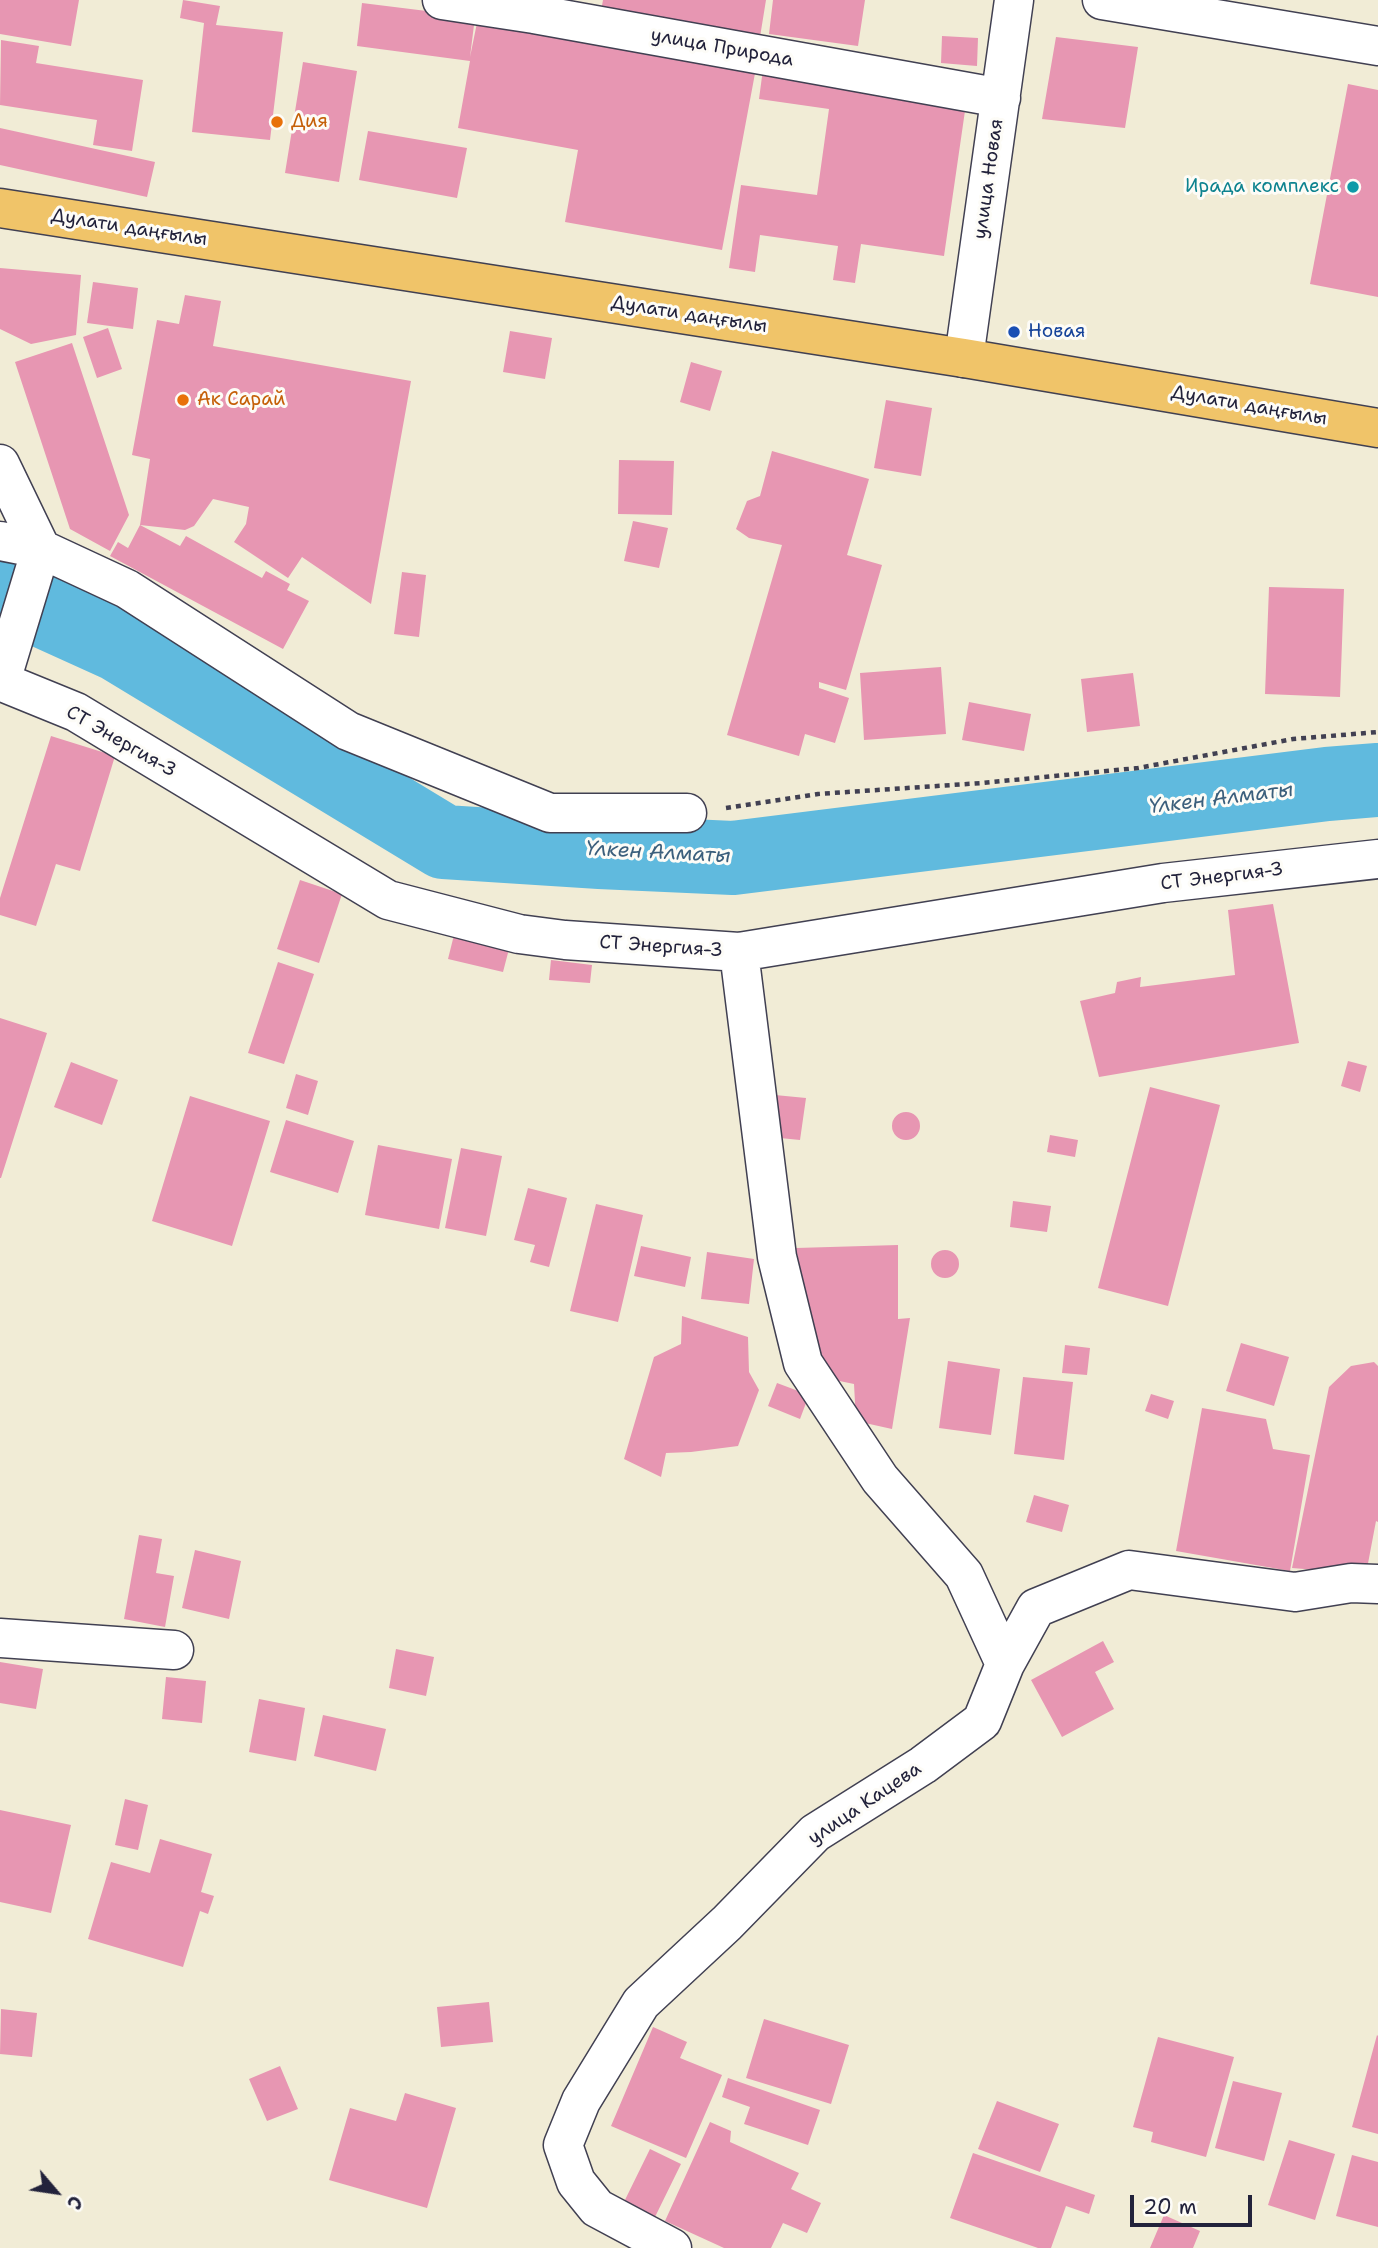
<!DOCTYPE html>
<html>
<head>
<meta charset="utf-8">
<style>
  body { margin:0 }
  #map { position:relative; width:1378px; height:2248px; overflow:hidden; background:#f1ecd6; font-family:"Shantell Sans",sans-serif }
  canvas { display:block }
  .north { position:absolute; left:21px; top:2157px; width:70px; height:70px; -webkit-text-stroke:5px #fdfcf7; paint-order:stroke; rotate:119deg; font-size:19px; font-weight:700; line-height:28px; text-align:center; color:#22223b }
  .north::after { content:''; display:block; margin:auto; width:24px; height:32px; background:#22223b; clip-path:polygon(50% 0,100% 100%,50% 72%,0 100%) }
  .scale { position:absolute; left:1130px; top:2195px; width:122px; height:32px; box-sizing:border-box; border:4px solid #22223b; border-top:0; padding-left:9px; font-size:21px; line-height:24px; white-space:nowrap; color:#22223b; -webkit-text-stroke:5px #fdfcf7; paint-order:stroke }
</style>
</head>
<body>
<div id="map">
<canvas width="1378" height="2248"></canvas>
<div class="north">С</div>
<div class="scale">20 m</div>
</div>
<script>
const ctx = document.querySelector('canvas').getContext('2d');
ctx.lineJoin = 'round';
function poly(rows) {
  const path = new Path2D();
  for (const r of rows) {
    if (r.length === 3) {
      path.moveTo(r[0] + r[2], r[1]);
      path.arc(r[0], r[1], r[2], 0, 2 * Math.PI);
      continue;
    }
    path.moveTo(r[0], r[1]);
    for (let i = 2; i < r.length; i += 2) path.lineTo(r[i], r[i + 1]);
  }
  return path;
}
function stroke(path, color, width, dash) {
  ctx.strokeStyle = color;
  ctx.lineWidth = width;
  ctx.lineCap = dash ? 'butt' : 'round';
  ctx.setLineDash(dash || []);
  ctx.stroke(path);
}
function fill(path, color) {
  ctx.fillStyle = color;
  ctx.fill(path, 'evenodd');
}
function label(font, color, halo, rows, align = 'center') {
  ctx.font = font + ' "Shantell Sans",sans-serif';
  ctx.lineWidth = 6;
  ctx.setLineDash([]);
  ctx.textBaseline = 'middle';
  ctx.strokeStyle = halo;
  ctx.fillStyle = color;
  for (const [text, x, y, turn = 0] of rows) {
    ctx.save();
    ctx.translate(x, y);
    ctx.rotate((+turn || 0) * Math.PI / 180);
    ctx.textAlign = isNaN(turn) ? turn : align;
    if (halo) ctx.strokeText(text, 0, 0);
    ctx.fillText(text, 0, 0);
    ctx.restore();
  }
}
const river = poly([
  [0,591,119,645,444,842,600,852,733,858,1327,784,1378,780]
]);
const building = poly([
  [0,0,79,0,71,46,0,34],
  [183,0,220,6,216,25,283,32,270,140,192,132,204,23,180,18],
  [603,0,766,0,760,37,601,11],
  [773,0,865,0,858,46,769,34],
  [362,3,475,17,470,57,478,18,756,68,722,250,565,222,578,150,458,128,470,61,357,46],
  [942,36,978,38,977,66,941,63],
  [1056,37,1138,47,1125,128,1042,119],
  [1,40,39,46,36,63,143,80,132,151,93,145,97,120,0,105],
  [303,62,357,71,339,182,285,173],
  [763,69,967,97,944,256,861,244,855,283,833,280,838,246,760,235,755,272,729,268,741,185,817,195,829,109,759,99],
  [1348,84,1378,90,1378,297,1310,284],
  [0,128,155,162,147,197,0,165],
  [368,131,467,148,457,198,359,180],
  [0,268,81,275,76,335,31,344,0,329],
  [93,282,138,288,133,329,87,323],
  [185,295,221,301,213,346,411,381,371,604,302,557,288,578,234,542,246,524,249,507,213,499,194,526,185,530,140,525,180,546,186,536,262,578,266,571,290,584,287,590,309,601,283,649,110,556,118,542,128,548,140,525,150,459,132,455,157,320,179,324],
  [108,328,122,369,97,378,83,337],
  [510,331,552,338,545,379,503,372],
  [72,343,129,515,110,551,70,529,15,362],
  [691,362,722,371,710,411,680,402],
  [886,400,932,408,921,476,874,468],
  [772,451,869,479,847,555,882,565,846,690,819,682,819,688,849,698,835,743,805,734,799,756,727,735,782,545,749,538,736,529,747,501,760,496],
  [619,460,674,461,672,515,618,514],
  [633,521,668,528,659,568,624,561],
  [402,572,426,575,419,637,394,634],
  [1269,587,1344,589,1340,697,1265,694],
  [941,667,946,734,864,740,860,673],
  [1133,673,1140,726,1087,732,1081,679],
  [969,702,1031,714,1024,751,962,740],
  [51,736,115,756,80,871,56,864,36,926,0,915,0,898],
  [300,880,342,894,319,963,277,949],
  [1273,904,1299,1043,1099,1077,1080,1001,1115,993,1117,982,1141,977,1140,987,1235,975,1228,910],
  [454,935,509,949,503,972,448,959],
  [551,960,592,965,590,983,549,980],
  [278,962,314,974,284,1064,248,1053],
  [0,1018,47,1033,1,1178,0,1178],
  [1348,1061,1367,1066,1360,1092,1341,1086],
  [71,1062,118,1080,102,1125,54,1107],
  [296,1074,318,1081,308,1115,286,1108],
  [1150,1087,1220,1105,1168,1306,1098,1288],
  [775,1095,806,1098,800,1140,770,1137],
  [190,1096,270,1121,232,1246,152,1221],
  [906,1126,14],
  [286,1120,354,1141,338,1193,270,1172],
  [1050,1135,1078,1140,1075,1157,1047,1152],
  [378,1145,452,1159,439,1229,365,1215],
  [461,1148,502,1156,486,1236,445,1228],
  [528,1188,567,1198,549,1267,530,1262,535,1245,514,1240],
  [1013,1201,1051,1206,1047,1232,1010,1227],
  [596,1204,643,1215,618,1322,570,1311],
  [898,1245,898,1319,910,1318,892,1429,856,1421,854,1384,820,1377,796,1248],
  [641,1246,691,1257,685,1287,634,1276],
  [945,1264,14],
  [707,1252,754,1259,749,1304,701,1299],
  [682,1316,748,1337,749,1372,759,1390,738,1446,691,1452,666,1453,661,1477,624,1459,654,1357,681,1344],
  [1241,1343,1289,1357,1274,1406,1226,1391],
  [1065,1345,1090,1348,1087,1375,1062,1373],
  [948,1361,1000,1369,991,1435,939,1428],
  [1374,1362,1378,1366,1378,1522,1376,1521,1366,1574,1292,1568,1329,1387,1351,1366],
  [1023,1377,1073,1382,1064,1460,1014,1454],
  [777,1383,809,1395,800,1419,768,1406],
  [1151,1394,1174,1401,1168,1419,1145,1411],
  [1202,1408,1266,1419,1273,1449,1310,1455,1290,1571,1176,1551],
  [1034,1495,1069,1505,1062,1532,1026,1522],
  [139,1535,162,1539,156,1573,174,1576,165,1627,124,1619],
  [195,1550,241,1561,229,1619,182,1608],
  [1103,1641,1114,1662,1095,1672,1114,1709,1062,1737,1031,1680],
  [396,1649,434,1657,426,1696,389,1688],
  [0,1662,43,1669,36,1709,0,1703],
  [166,1677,206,1681,202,1723,162,1719],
  [259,1699,305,1708,296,1761,249,1752],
  [323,1715,386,1729,376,1771,314,1756],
  [125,1799,148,1805,138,1850,115,1845],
  [0,1810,71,1825,51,1913,0,1902],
  [160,1839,212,1854,201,1892,214,1896,208,1914,200,1911,183,1967,88,1939,111,1862,150,1873],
  [489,2002,493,2042,441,2047,437,2007],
  [1,2009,37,2013,32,2057,0,2054],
  [764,2019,849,2045,831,2104,746,2078],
  [653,2027,687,2042,680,2058,722,2075,686,2158,611,2126],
  [1377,2035,1378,2036,1378,2134,1352,2127],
  [1158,2037,1234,2057,1206,2157,1151,2142,1153,2132,1133,2127],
  [280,2066,298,2109,267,2121,249,2079],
  [728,2078,820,2110,808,2145,744,2124,750,2107,722,2097],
  [1233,2081,1282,2093,1264,2161,1215,2148],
  [405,2093,456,2108,427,2208,329,2180,350,2108,396,2121],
  [997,2101,1059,2124,1040,2172,978,2149],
  [710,2122,731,2131,730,2142,799,2173,791,2189,821,2203,807,2233,783,2223,771,2248,724,2248,665,2221],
  [1289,2140,1335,2154,1315,2220,1268,2205],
  [650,2149,681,2164,654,2219,623,2204],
  [973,2153,1095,2195,1089,2214,1066,2206,1051,2248,1038,2248,950,2218],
  [1352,2155,1378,2162,1378,2227,1336,2216],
  [1164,2215,1200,2231,1193,2248,1150,2248]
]);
const path = poly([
  [726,808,818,794,982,783,1138,768,1293,739,1378,732]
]);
const minor = poly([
  [442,0,534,14,1001,98],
  [1102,0,1378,46],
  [964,358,1014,0],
  [0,464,41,549,1,681],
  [0,541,41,549,127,589,348,731,550,813,687,813],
  [0,681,76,712,388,900,519,934,565,940,739,952,1163,883,1378,859],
  [739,952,777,1257,803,1363,880,1479,964,1575,1005,1664],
  [0,1638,174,1650],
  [672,2248,597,2208,576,2182,563,2145,581,2101,641,2003,727,1923,815,1833,923,1765,982,1721,1005,1664,1036,1608,1129,1570,1295,1592,1351,1583,1378,1584]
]);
const major = poly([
  [0,208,964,358,1378,428]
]);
const markers = [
  [277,122,7,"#e8710a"],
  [1353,187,7,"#0f9aa8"],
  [1014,332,7,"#1a4fb4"],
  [183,400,7,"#e8710a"]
];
const streetNames = [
  ["улица Природа",722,48,10],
  ["улица Новая",989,179,-82],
  ["Дулати даңғылы",129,228,9],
  ["Дулати даңғылы",689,315,9],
  ["Дулати даңғылы",1249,406,10],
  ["СТ Энергия-3",121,742,30],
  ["СТ Энергия-3",1222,877,-7],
  ["СТ Энергия-3",661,947,4],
  ["улица Кацева",865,1804,-34]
];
const foodNames = [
  ["Дия",291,122],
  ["Ак Сарай",197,400]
];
const cultureNames = [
  ["Ирада комплекс",1339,187]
];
const transitNames = [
  ["Новая",1028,332]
];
const waterNames = [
  ["Үлкен Алматы",1221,799,-7],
  ["Үлкен Алматы",658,853,3]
];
stroke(river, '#60bade', 74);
fill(building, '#e796b2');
stroke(minor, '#414052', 41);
stroke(major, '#414052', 41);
stroke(path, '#414052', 4.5, [5, 5]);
stroke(minor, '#fff', 38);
stroke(major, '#f0c469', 38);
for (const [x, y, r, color] of markers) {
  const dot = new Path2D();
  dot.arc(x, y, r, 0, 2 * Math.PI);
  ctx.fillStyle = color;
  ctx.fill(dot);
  stroke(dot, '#fdfcf7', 2.5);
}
label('19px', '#22223b', '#fdfcf7', streetNames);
label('19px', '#c56008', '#fdfcf7', foodNames, 'left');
label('19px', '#0d838f', '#fdfcf7', cultureNames, 'right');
label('19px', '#164399', '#fdfcf7', transitNames, 'left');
label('italic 21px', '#3b5f7c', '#fdfcf7', waterNames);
</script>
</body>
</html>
